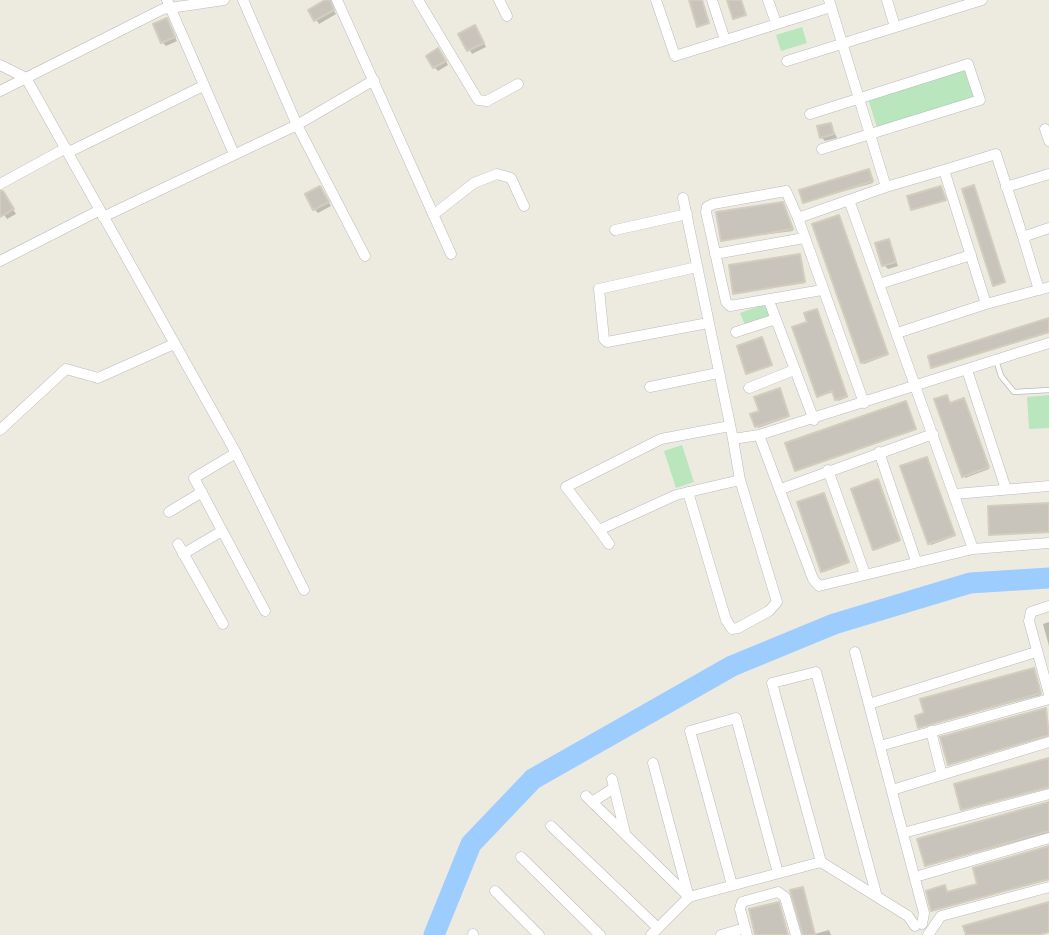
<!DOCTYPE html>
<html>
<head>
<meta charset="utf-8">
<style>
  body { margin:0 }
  canvas { display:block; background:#edebdf }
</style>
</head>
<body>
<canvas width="1049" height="935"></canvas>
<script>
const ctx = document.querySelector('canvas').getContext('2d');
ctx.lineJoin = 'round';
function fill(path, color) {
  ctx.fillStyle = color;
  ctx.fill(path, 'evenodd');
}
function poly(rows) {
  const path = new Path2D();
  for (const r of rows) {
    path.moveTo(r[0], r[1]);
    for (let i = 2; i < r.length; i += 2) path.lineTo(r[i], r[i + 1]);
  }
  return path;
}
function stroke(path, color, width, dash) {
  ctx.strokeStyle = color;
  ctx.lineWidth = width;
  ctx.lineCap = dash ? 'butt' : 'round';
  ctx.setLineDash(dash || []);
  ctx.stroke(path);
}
const green = poly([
  [802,27,807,43,781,51,776,35],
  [966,69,975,97,877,127,868,99],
  [765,304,769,316,745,325,740,313],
  [1049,395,1049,428,1029,429,1027,397],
  [682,445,694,482,676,488,664,451]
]);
const shadow = poly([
  [328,0,336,14,319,24,310,10],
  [166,20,177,41,166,46,162,42],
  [478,31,486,47,472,54,461,35],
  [442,54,448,65,438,71,434,67],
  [831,125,837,138,825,141,821,137],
  [869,171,873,183,805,202],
  [320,189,331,206,318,213,314,209],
  [942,189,946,201,913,209],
  [3,193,16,214,7,219,0,209,0,194],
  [784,205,793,231,722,240],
  [840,218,888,355,864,364,862,362],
  [888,241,898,266,888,269,884,265],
  [800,256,805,283,735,293],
  [817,312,848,397,838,401,834,392,819,396,809,323],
  [1049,320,1049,333,933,367,930,357],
  [780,392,789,417,758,428,761,413],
  [965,402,989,469,965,478,950,405],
  [906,403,916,430,796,470],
  [928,460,955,536,931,545,929,543],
  [879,483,900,541,876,550,874,549],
  [825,496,849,563,824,572,823,571],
  [1049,505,1049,533,991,534],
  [1049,622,1049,646,1043,624],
  [1034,670,1041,695,920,727],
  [1045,710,1049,736,949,764],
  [1049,760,1049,788,962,809],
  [1049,803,1049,833,926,866],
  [1049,847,1049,880,933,910,946,889,948,894,979,885],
  [803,890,815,934,829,930,831,935,804,935]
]);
const river = poly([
  [434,935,471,844,533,779,732,666,834,624,970,583,1049,578]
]);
const building = poly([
  [325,0,330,0,334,10,314,21,308,10,325,0],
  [689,0,702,0,709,23,697,27,689,0],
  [727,0,741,0,746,15,733,19,727,0],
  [167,18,175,37,161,43,153,24,167,18],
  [475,25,484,43,467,51,458,34,475,25],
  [438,48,446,61,433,68,426,56,438,48],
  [831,123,834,134,820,138,817,126,831,123],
  [869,169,873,181,803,203,799,190,869,169],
  [974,185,1005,282,993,286,962,189,974,185],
  [320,186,329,202,313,210,305,194,320,186],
  [941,186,946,200,911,210,907,196,941,186],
  [0,191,3,191,14,209,0,217,0,191],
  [783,202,793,229,721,241,716,212,783,202],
  [839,215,888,354,861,363,812,224,839,215],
  [889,239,896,262,882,266,875,243,889,239],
  [800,254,805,282,733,294,729,265,800,254],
  [817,309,847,396,835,400,832,391,817,397,792,327,807,322,804,313,817,309],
  [1049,318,1049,332,931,368,928,356,1049,318],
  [762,337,772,365,746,374,737,346,762,337],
  [780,388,789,416,755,427,750,414,759,411,754,397,780,388],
  [947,395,950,403,964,398,989,467,962,477,934,399,947,395],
  [906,401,916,429,795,471,785,443,906,401],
  [927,457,955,535,928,544,900,466,927,457],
  [878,479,900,540,873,550,851,489,878,479],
  [824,493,849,562,821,572,797,502,824,493],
  [1049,503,1049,532,989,535,988,506,1049,503],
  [1034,668,1041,693,918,728,915,716,924,713,920,699,1034,668],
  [1046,708,1049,735,948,765,940,737,1046,708],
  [1049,758,1049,787,961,810,954,784,1049,758],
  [1049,802,1049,831,925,866,917,839,1049,802],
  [1049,846,1049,879,931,911,926,891,945,885,947,892,977,884,973,868,1049,846],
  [803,887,815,935,803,935,790,890,803,887],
  [779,902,788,935,755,935,749,909,779,902],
  [1049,902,1049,932,1039,935,966,935,963,926,1049,902]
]);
const lane = poly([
  [996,360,1001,376,1014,392,1049,390]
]);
const street = poly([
  [167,0,234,154],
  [243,0,297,125,365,256],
  [337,0,451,254],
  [418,0,478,100,487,101,518,84],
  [499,0,507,16],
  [656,0,675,56,831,7],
  [712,0,725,40],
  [768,0,776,23],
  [887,0,895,27],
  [787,61,982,0],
  [0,65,26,78,236,453],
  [0,91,163,9,224,0],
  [810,114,968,64,980,100,822,149],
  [1045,129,1049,141],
  [69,152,203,86],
  [944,170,996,154,1023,237,1049,228],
  [0,184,66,148],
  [886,187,944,170,986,304],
  [1006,187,1049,174],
  [683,198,733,439,759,435],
  [849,200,973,549],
  [433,215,474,183,497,174,511,178,524,206],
  [103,217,297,125,374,80],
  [798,218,864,403],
  [615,230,687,214],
  [1023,237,1039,290],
  [715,254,804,238],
  [0,261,100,210],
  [697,267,599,289,604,339,607,342,708,323],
  [879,284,971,255],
  [822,290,730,306,726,302,706,212,707,207,713,204,786,191,798,218,886,187,829,0],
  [769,301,814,420],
  [736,332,776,319],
  [897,333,986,304,1049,287],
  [1049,343,759,435,813,579,819,586,973,549,1049,543],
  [967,370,1006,489],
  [650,387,718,373],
  [749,388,794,370],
  [730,426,661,439,566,487,599,530,676,495,740,480,733,439],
  [0,430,66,369,98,378,174,344],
  [879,452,916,561],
  [828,470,865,574],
  [781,489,933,434],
  [688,492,726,620,732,629,738,628,769,611,777,602,740,480],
  [955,494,1049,486],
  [169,512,202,492],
  [599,530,609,544],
  [178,544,223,624],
  [183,554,222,531],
  [1049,606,1031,612,1029,621,1049,694],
  [265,611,194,478,236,453,304,590],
  [855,652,924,913,922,924],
  [869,704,1036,652],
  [931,731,942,775],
  [880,746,1049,699],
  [653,763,688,894],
  [612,779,625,833],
  [892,790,1049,742],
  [586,796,689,897],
  [592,802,614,788],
  [551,826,658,928],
  [903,833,1049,794],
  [521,857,600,935],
  [821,862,772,683,816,672,877,897],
  [915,877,1049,838],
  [732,885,690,731,736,718,778,873],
  [495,891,539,935],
  [473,934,473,935],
  [651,935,689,897,821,862,908,916,915,926],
  [721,935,745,928],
  [747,935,740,909,742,902,778,892,785,897,796,935],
  [928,935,941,916,1049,887]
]);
fill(green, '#b9e6bd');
fill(shadow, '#0003');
stroke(river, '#9dcdff', 21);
fill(building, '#c8c4bc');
stroke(building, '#d2cdbd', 2);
stroke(lane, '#b8bac0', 6);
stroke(street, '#b8bac0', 11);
stroke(lane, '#fff', 4.5);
stroke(street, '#fff', 10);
</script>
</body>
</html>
